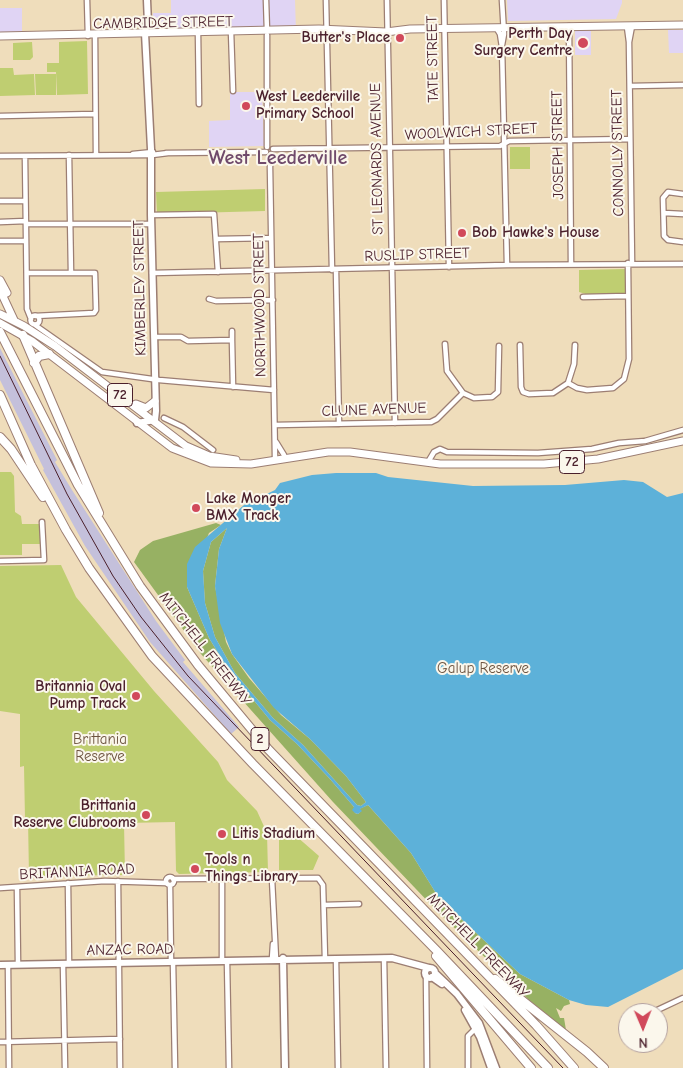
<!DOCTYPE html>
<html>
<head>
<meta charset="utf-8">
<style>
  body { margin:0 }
  #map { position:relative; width:683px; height:1068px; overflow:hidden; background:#efddbb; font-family:"Comic Neue",sans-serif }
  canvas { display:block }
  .north { position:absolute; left:618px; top:1003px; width:50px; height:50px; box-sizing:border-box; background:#fbf7ec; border:1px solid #b4a19f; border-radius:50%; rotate:179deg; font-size:14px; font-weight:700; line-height:20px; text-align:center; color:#4a1f2b }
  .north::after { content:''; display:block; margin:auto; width:18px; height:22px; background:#d1495b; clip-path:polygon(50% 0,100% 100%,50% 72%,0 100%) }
</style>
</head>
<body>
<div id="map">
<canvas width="683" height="1068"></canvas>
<div class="north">N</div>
</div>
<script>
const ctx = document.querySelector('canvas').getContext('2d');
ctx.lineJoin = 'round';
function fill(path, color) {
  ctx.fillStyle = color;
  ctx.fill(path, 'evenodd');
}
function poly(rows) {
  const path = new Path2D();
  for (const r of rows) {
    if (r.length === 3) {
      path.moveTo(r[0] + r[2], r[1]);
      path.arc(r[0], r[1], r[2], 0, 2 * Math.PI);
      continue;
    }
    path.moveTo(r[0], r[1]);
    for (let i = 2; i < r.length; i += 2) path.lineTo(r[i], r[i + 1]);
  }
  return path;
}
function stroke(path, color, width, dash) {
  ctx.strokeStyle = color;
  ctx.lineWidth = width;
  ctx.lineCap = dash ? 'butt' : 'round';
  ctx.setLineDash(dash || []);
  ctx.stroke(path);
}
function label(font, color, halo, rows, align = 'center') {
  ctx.font = font + ' "Comic Neue",sans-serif';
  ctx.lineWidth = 4;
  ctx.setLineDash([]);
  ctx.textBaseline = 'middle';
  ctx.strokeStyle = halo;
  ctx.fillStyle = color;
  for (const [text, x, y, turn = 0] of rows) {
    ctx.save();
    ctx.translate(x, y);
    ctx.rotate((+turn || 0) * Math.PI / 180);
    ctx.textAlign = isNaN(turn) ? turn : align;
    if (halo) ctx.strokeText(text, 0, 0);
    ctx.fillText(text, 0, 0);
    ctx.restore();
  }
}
const built = poly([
  [171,0,295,0,296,32,153,29,153,13,171,13],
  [507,0,622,0,622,3,616,19,508,21],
  [0,8,22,8,22,32,0,32],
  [668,30,683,30,683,53,669,53],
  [575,31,591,31,591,55,575,55],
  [230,92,262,92,264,146,209,147,209,121,230,120]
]);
const industrial = poly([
  [0,348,57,460,55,462,72,490,156,621,185,660,183,662,239,727,231,734,150,642,85,546,43,470,44,469,0,380]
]);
const green = poly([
  [87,41,88,94,57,95,56,72,47,72,47,63,59,63,59,42],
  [32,42,33,57,30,60,13,60,13,43],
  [0,68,13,68,14,75,34,74,35,95,0,96],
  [35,74,56,74,56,95,36,95],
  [510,147,530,147,530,169,510,169],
  [265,189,265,211,157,214,156,192],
  [626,269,627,290,624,294,589,295,579,292,579,270],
  [0,472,11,472,14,476,15,512,21,516,22,524,40,524,40,544,22,544,22,555,0,555],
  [61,565,76,597,154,691,218,762,227,780,257,811,267,833,268,872,179,874,176,871,175,822,124,823,125,875,29,876,28,819,25,819,24,766,20,767,20,714,0,711,0,566],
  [279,833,296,836,319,856,313,870,279,870]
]);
const forest = poly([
  [216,523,221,525,209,533,187,587,209,638,228,669,270,720,297,744,330,779,354,807,355,813,358,814,361,811,359,809,368,805,376,814,411,853,439,898,520,974,569,1000,570,1004,564,1006,561,1011,556,1008,560,1018,564,1018,566,1030,530,1001,436,910,333,802,201,654,134,562,140,550,153,541],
  [227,528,219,549,215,586,226,642,232,654,249,678,281,715,310,739,346,776,366,802,361,806,357,805,303,745,273,718,235,673,215,637,205,603,203,571,211,542]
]);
const water = poly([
  [336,473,376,473,388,477,473,486,565,485,624,480,643,482,667,497,683,493,683,969,608,1007,586,1005,569,1000,520,974,439,898,411,853,368,805,360,809,362,811,358,814,355,813,352,810,354,807,330,779,297,744,270,720,228,669,209,638,187,587,187,564,195,547,244,505,275,490,280,483,312,475],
  [227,528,219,549,215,586,220,623,232,654,274,708,310,739,346,776,366,802,361,806,357,805,303,745,273,718,235,673,215,637,205,603,203,571,211,542]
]);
const street = poly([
  [87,0,88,36],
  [266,0,267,31],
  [326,0,332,270],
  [387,0,395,423],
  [444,0,449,267],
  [502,0,504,34,502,45],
  [569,26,571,264],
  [627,27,629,42,632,263],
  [497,29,500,34,502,47,507,265],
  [231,31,233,91],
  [198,32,199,104],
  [95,34,96,155],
  [267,35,267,147],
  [629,42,632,26],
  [630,86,683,85],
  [0,116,95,114],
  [273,149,500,146,509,141,630,139],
  [166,153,266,152],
  [133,154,153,152],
  [271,154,270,167,275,457],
  [69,155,71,273],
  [0,156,152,155,168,153],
  [25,156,27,309,31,319],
  [683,194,668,192,663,198,664,236,668,240,683,242],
  [0,201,25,201],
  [664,213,683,214],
  [151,215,214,214,218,272],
  [0,222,26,221],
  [26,224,151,224],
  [217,239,271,238],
  [0,241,26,241],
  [336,270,339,424],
  [27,273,95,273,96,310,94,313,35,316],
  [152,273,507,265,683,264],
  [583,297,628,296],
  [209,299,216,301,273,300],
  [35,320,4.5],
  [35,325,102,372,159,380,274,390],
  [232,331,232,340],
  [154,337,181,337,188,341,232,340,233,387],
  [445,344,447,371,463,393,474,398,492,397,498,392,499,346],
  [520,345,521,387,523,392,529,394,553,393,568,383,574,364,575,345],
  [568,383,577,388,587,390,613,388,624,379,629,359,628,263],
  [164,418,183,427,213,450],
  [275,425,431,422,437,419,463,393],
  [276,442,284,455],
  [428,462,434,452,440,449,447,452,538,453,592,449,619,443,645,441,683,430],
  [0,561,44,560,42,522],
  [170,881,4],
  [173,879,318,878,323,885,325,959],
  [272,879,276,959],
  [222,880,222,961],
  [118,881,120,1068],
  [68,883,69,964],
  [170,885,171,962],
  [0,888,105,881,166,883],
  [17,888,18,964],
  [324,905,359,904],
  [384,958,386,1068],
  [272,959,273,944],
  [336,959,338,1068],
  [227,961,229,1068],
  [173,962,175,1068],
  [63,964,65,1068],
  [8,965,9,1068],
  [426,975,427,1068],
  [651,1013,683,998],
  [0,1042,120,1039],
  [468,1068,468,1036,477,1027]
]);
const secondary = poly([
  [147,0,148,24],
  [137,423,155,420,156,411,151,215,151,149,145,33,147,19],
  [283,958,285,1068],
  [0,965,392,958,429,968],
  [430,973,5],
  [435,973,457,994,479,1023,496,1068],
  [432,977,442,984],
  [465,1010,480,1037,491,1068]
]);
const primary = poly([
  [0,36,319,29,386,32,410,29,683,25],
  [0,280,7,293],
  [0,290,14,320],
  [0,314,24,326,55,346,186,446,209,456,236,460],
  [0,323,32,341,172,448,211,463,251,464,328,452,350,452,440,464,544,464,598,459,683,441],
  [136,404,146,408,155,401]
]);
const highway = poly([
  [0,332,78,485,140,586,198,665,268,749,536,1025,574,1068],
  [23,335,99,513],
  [34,363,39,356,49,354],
  [0,395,31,465,66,530,89,568,152,656,253,764,437,951,548,1068],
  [0,437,11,449,43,497],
  [436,956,531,1068],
  [495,979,587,1052,604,1068]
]);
const rail = poly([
  [0,356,67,494,113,576,141,617,188,676,563,1068]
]);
const markers = [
  [400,38,5,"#d1495b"],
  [583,43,6,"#d1495b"],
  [246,106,5,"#d1495b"],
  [462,233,5,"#d1495b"],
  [196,508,5,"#d1495b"],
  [136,696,5,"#d1495b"],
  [146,815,5,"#d1495b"],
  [222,834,5,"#d1495b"],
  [195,869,5,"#d1495b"]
];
const shields = [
  [120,395,25],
  [572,462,25],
  [260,739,18]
];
const shieldNames = [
  ["72",120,395],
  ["72",572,462],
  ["2",260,739]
];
const streetNames = [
  ["CAMBRIDGE STREET",163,23,-1],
  ["TATE STREET",433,59,-91],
  ["WOOLWICH STREET",471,132,-3],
  ["JOSEPH STREET",558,145,-91],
  ["CONNOLLY STREET",618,153,-91],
  ["ST LEONARDS AVENUE",377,159,-91],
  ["RUSLIP STREET",417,255,-2],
  ["KIMBERLEY STREET",140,288,-91],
  ["NORTHWOOD STREET",260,305,-91],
  ["CLUNE AVENUE",374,410,-2],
  ["MITCHELL FREEWAY",205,649,52],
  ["BRITANNIA ROAD",77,872,-3],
  ["MITCHELL FREEWAY",478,946,46],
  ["ANZAC ROAD",130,950,-1]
];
const poiNames = [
  ["Perth Day",572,34,"right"],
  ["Surgery Centre",572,51,"right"],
  ["Butter's Place",390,38,"right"],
  ["West Leederville",256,97],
  ["Primary School",256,114],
  ["Bob Hawke's House",472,233],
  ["Lake Monger",206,499],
  ["BMX Track",206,516],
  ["Britannia Oval",126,687,"right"],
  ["Pump Track",126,704,"right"],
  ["Brittania",136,806,"right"],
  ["Reserve Clubrooms",136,823,"right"],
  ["Litis Stadium",232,834],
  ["Tools n",205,860],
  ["Things Library",205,877]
];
const parkNames = [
  ["Galup Reserve",483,669],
  ["Brittania",100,740],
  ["Reserve",100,757]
];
const districtNames = [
  ["West Leederville",278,158]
];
fill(built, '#e0d4f4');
fill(industrial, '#c4c0db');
fill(green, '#bfce71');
fill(forest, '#97b163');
fill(water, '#5db1d9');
stroke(street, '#9c7e73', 7);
stroke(secondary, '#9c7e73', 9);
stroke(primary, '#9c7e73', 9);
stroke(highway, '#9c7e73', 10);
stroke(street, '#fff', 4.5);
stroke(secondary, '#fff', 6);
stroke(primary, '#fff', 7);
stroke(highway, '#fff', 8);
stroke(rail, '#4a1f2b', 1);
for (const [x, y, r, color] of markers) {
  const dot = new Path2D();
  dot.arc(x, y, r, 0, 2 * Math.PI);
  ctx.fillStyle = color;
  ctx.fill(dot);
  stroke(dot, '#fbf7ec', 2);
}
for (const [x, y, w] of shields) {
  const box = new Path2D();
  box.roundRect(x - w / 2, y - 11.5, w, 23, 4);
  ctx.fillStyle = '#fbf7ec';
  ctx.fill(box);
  stroke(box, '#4a1f2b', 1);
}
label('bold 14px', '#4a1f2b', null, shieldNames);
label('15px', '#4a1f2b', '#fbf7ec', streetNames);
label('bold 15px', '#4a1f2b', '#fbf7ec', poiNames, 'left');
label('15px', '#6d5440', '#fbf7ec', parkNames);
label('bold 20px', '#704a6b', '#fbf7ec', districtNames);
</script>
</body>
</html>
